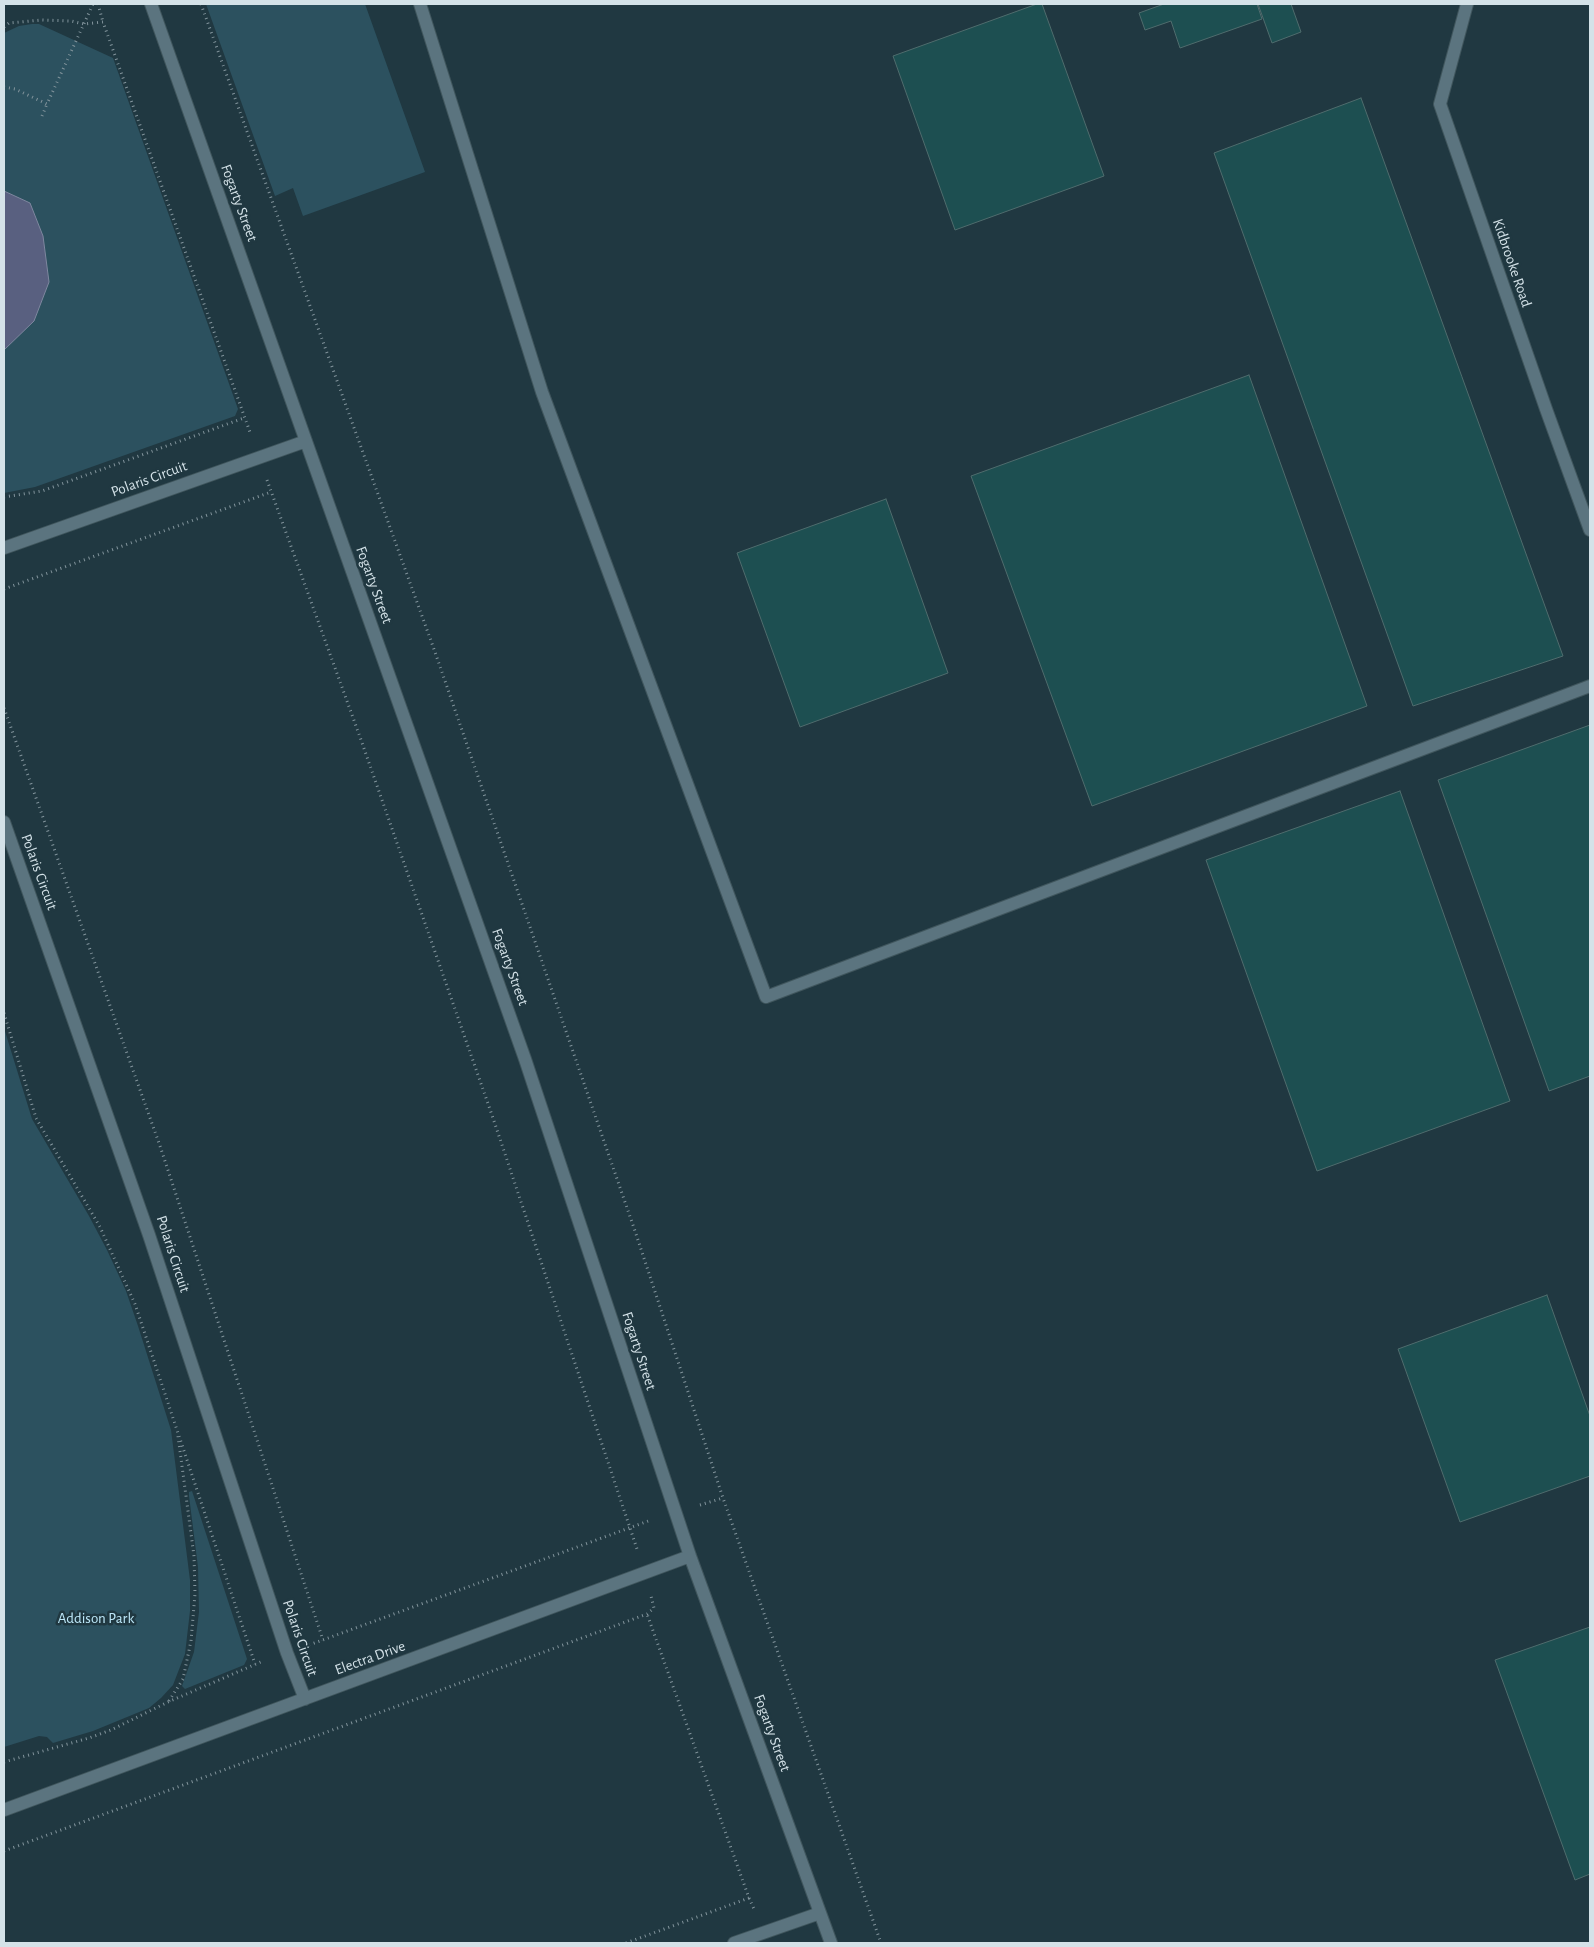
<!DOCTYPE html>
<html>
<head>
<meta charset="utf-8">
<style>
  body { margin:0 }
  #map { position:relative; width:1594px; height:1947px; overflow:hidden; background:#203841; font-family:"Alegreya Sans",sans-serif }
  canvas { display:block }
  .frame { position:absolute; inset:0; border:5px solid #d4e2e8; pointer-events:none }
</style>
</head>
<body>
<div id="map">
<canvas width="1594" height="1947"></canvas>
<div class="frame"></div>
</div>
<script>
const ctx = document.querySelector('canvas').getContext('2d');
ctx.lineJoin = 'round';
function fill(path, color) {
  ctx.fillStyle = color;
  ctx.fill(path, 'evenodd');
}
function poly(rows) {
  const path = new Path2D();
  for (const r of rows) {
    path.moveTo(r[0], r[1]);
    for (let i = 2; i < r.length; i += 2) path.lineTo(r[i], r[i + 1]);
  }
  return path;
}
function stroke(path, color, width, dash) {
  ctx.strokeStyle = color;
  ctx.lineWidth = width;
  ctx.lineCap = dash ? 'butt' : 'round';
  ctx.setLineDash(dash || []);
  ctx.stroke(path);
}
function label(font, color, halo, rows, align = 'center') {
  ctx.font = font + ' "Alegreya Sans",sans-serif';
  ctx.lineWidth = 5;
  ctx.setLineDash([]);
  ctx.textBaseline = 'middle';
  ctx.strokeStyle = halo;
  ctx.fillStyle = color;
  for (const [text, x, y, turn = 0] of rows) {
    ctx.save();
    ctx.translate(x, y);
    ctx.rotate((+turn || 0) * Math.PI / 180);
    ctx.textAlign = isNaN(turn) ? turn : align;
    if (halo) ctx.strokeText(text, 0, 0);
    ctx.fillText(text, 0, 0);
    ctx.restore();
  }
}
const green = poly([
  [206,4,365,4,425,172,303,216,293,188,275,196],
  [32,24,39,24,113,58,238,409,235,416,35,487,4,493,4,33,19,26],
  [4,1028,32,1119,89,1216,107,1250,126,1291,138,1326,171,1430,190,1580,190,1611,185,1654,173,1685,161,1698,149,1708,93,1731,53,1743,47,1737,39,1736,4,1747],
  [192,1491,247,1659,244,1665,185,1689,182,1686,194,1652,199,1612,198,1567,189,1496,189,1492]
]);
const water = poly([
  [4,191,30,203,43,236,49,282,34,321,4,350,4,191]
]);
const building = poly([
  [1037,4,1042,4,1104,176,955,230,893,56,1037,4],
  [1164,4,1257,4,1262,19,1180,48,1171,21,1145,30,1139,13,1164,4],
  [1258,4,1291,4,1301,32,1272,43,1258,4],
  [1361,98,1563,656,1413,706,1214,153,1361,98],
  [1249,375,1367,706,1092,806,971,476,1249,375],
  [886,499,948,673,800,727,737,553,886,499],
  [1590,725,1590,1076,1549,1091,1438,780,1590,725],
  [1400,791,1510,1101,1317,1171,1206,860,1400,791],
  [1547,1295,1590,1416,1590,1476,1460,1522,1398,1349,1547,1295],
  [1590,1627,1590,1874,1575,1880,1495,1660,1590,1627]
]);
const path = poly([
  [98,4,103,22],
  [201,4,435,652,635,1231,723,1498,881,1943],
  [4,27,9,23,42,20,71,21,84,24,103,22,251,435],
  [4,87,15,89,47,104,93,4],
  [42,116,47,104],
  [267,480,360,737,493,1118,637,1549],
  [4,497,42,491,244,418],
  [4,589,271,492],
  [4,708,160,1146,323,1640],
  [4,1013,36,1118,100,1227,135,1304,255,1664],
  [700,1505,723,1498],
  [309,1645,651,1520],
  [169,1701,183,1679,191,1641,195,1594,194,1556,178,1436],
  [4,1762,89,1738,111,1730,168,1702,263,1661],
  [4,1851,647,1614,654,1608,651,1596],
  [749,1898,754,1909],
  [626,1943,749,1898,647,1614]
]);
const service = poly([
  [420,4,542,392,766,997,1590,686],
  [1467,4,1440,104,1546,409,1590,530]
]);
const minor = poly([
  [151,4,525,1059,690,1556,831,1943],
  [4,548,306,441],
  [4,822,149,1235,287,1653,305,1699],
  [4,1810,690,1556],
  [734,1943,820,1913]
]);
const streetNames = [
  ["Fogarty Street",239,203,70],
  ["Kidbrooke Road",1512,263,71],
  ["Polaris Circuit",149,479,-20],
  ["Fogarty Street",374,585,70],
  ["Polaris Circuit",39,872,70],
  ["Fogarty Street",510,967,70],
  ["Polaris Circuit",173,1254,72],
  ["Fogarty Street",639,1351,72],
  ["Polaris Circuit",300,1638,71],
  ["Electra Drive",370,1658,-20],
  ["Fogarty Street",772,1733,70]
];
const parkNames = [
  ["Addison Park",96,1618]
];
fill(green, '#2c515f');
fill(water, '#596080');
stroke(water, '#7e879f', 1);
fill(building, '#1d4f51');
stroke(building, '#4f6c6d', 1);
stroke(service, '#40565d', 14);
stroke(minor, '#40565d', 14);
stroke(path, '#82949c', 3, [1, 4]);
stroke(service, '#5b747f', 12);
stroke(minor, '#5b747f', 12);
label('15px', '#d4e2e8', '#203841', streetNames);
label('15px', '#bce7f8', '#203841', parkNames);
</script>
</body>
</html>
